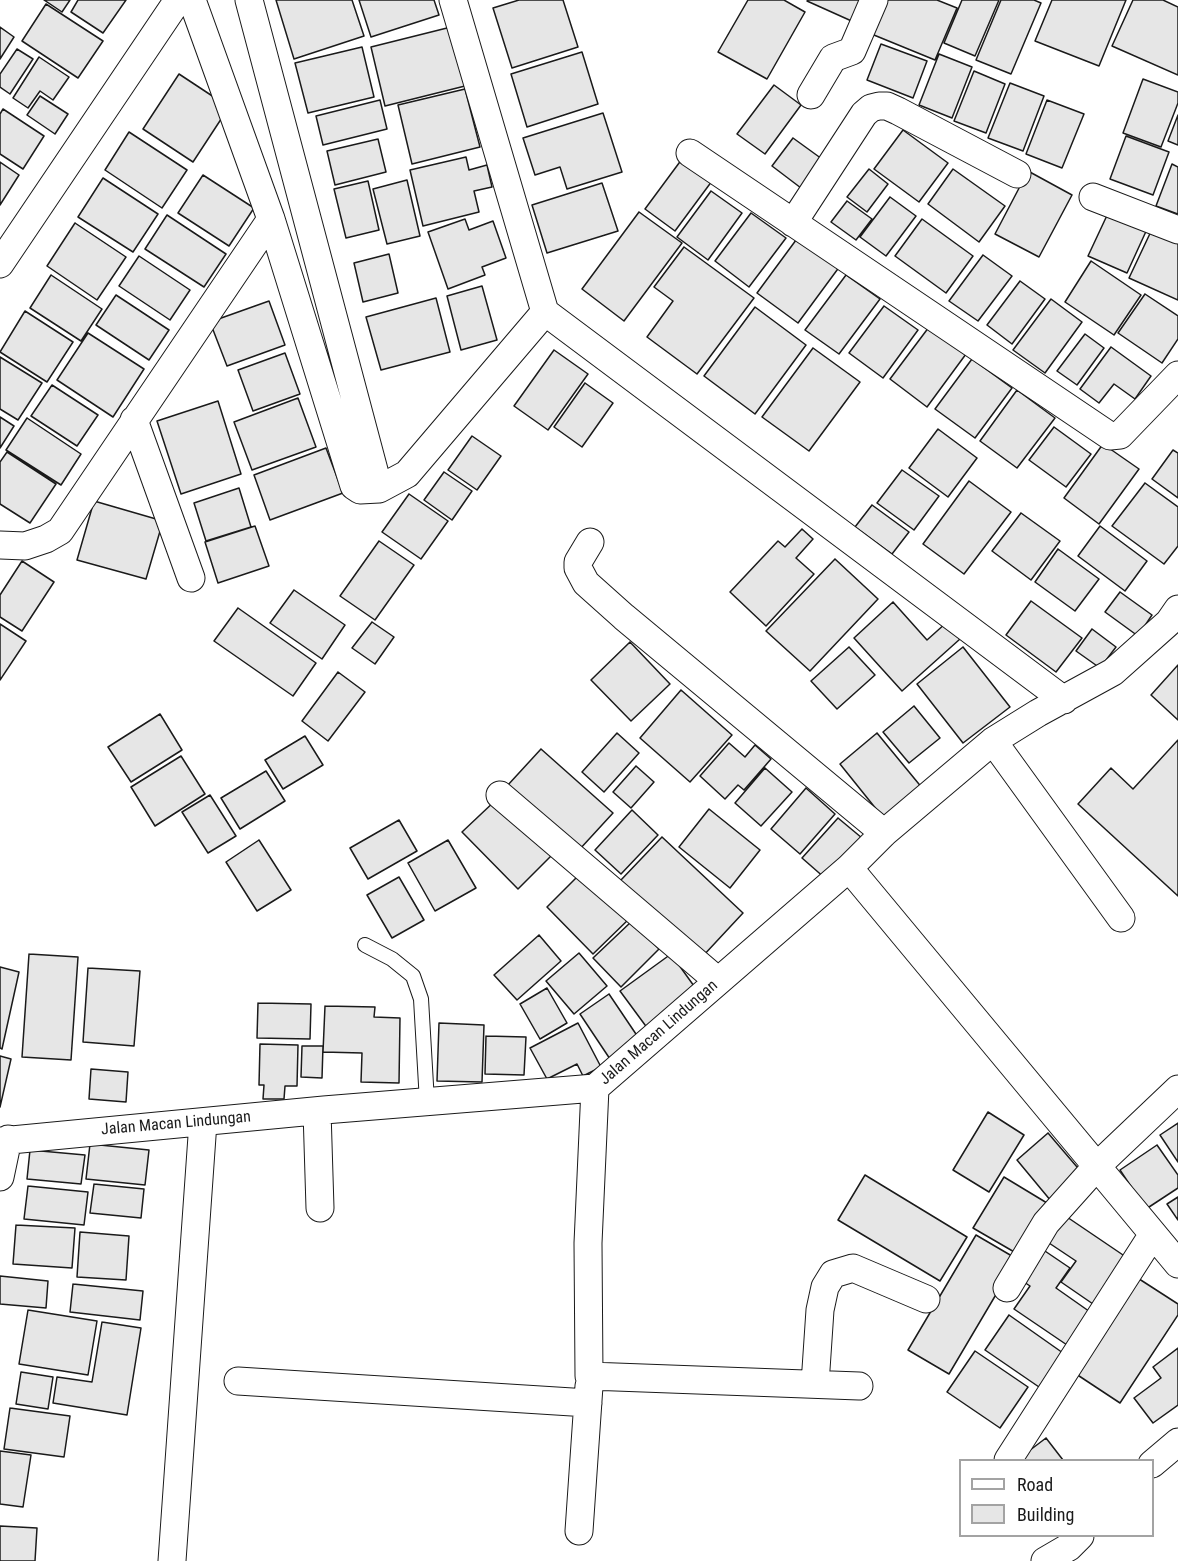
<!DOCTYPE html>
<html>
<head>
<meta charset="utf-8">
<style>
  body { margin:0 }
  #map { position:relative; width:1178px; height:1561px; overflow:hidden; background:#fff; font-family:"Roboto Condensed",sans-serif }
  canvas { display:block }
  .legend { position:absolute; left:959px; top:1459px; width:195px; height:78px; box-sizing:border-box; background:#fff; border:2px solid #a3a3a3; margin:0; padding:8px 10px; list-style:none; font-size:18px; color:#1a1a1a }
  .legend li { display:flex; align-items:center; gap:12px; height:30px }
  .legend b { width:30px; border:2px solid #a3a3a3 }
</style>
</head>
<body>
<div id="map">
<canvas width="1178" height="1561"></canvas>
<ul class="legend">
<li><b style="height:8px;background:#fff"></b>Road</li>
<li><b style="height:16px;background:#e6e6e6"></b>Building</li>
</ul>
</div>
<script>
const ctx = document.querySelector('canvas').getContext('2d');
ctx.lineJoin = 'round';
function fill(path, color) {
  ctx.fillStyle = color;
  ctx.fill(path, 'evenodd');
}
function poly(rows) {
  const path = new Path2D();
  for (const r of rows) {
    path.moveTo(r[0], r[1]);
    for (let i = 2; i < r.length; i += 2) path.lineTo(r[i], r[i + 1]);
  }
  return path;
}
function stroke(path, color, width, dash) {
  ctx.strokeStyle = color;
  ctx.lineWidth = width;
  ctx.lineCap = dash ? 'butt' : 'round';
  ctx.setLineDash(dash || []);
  ctx.stroke(path);
}
function label(font, color, halo, rows, align = 'center') {
  ctx.font = font + ' "Roboto Condensed",sans-serif';
  ctx.lineWidth = 4.5;
  ctx.setLineDash([]);
  ctx.textBaseline = 'middle';
  ctx.strokeStyle = halo;
  ctx.fillStyle = color;
  for (const [text, x, y, turn = 0] of rows) {
    ctx.save();
    ctx.translate(x, y);
    ctx.rotate((+turn || 0) * Math.PI / 180);
    ctx.textAlign = isNaN(turn) ? turn : align;
    if (halo) ctx.strokeText(text, 0, 0);
    ctx.fillText(text, 0, 0);
    ctx.restore();
  }
}
const building = poly([
  [44,0,70,0,62,12,44,0],
  [78,0,126,0,103,33,71,12,78,0],
  [276,0,352,0,364,36,294,59,276,0],
  [359,0,434,0,439,15,371,37,359,0],
  [519,0,563,0,578,47,512,68,493,8,519,0],
  [748,0,784,0,805,12,767,79,718,52,748,0],
  [808,0,866,0,856,23,807,1,808,0],
  [883,0,937,0,957,8,935,60,869,33,883,0],
  [962,0,999,0,975,56,944,43,962,0],
  [1001,0,1034,0,1041,3,1011,74,976,60,1001,0],
  [1052,0,1126,0,1099,66,1035,41,1052,0],
  [1133,0,1163,0,1178,7,1178,75,1112,46,1133,0],
  [46,4,103,41,78,78,22,41,46,4],
  [0,27,14,37,0,59,0,27],
  [451,27,465,86,385,106,371,47,451,27],
  [881,44,927,61,913,98,867,80,881,44],
  [362,47,374,97,308,113,295,63,362,47],
  [17,49,33,59,10,94,0,87,0,74,17,49],
  [582,52,598,104,527,127,511,74,582,52],
  [939,54,972,67,952,118,919,105,939,54],
  [39,57,69,77,53,100,40,91,28,108,13,98,39,57],
  [974,71,1005,84,986,133,954,121,974,71],
  [179,74,229,107,193,162,143,129,179,74],
  [1143,79,1178,92,1178,103,1161,147,1123,133,1143,79],
  [1010,83,1044,96,1023,151,988,138,1010,83],
  [774,85,801,105,765,154,737,134,774,85],
  [465,89,480,147,412,164,398,105,465,89],
  [40,96,68,114,55,134,27,115,40,96],
  [380,100,387,129,323,145,316,116,380,100],
  [1047,100,1084,114,1062,168,1026,154,1047,100],
  [3,109,44,136,23,169,0,154,0,114,3,109],
  [603,113,622,172,567,189,560,167,535,175,523,138,603,113],
  [1178,115,1178,145,1168,141,1178,115],
  [903,130,948,163,919,202,874,169,903,130],
  [129,132,187,170,162,208,105,170,129,132],
  [1126,136,1169,152,1153,195,1110,179,1126,136],
  [793,138,822,159,801,188,772,166,793,138],
  [378,139,386,172,335,185,327,151,378,139],
  [466,157,469,170,487,165,492,187,474,191,479,212,423,226,410,170,466,157],
  [682,159,712,181,675,231,645,209,682,159],
  [0,162,19,175,0,205,0,162],
  [1172,164,1178,167,1178,214,1156,206,1172,164],
  [869,169,888,184,867,212,847,197,869,169],
  [953,169,1005,206,979,242,928,204,953,169],
  [1028,171,1072,195,1039,257,995,234,1028,171],
  [203,175,254,208,229,246,178,213,203,175],
  [103,178,158,214,133,252,78,217,103,178],
  [407,180,420,236,387,244,373,189,407,180],
  [368,181,379,230,346,238,334,189,368,181],
  [602,183,618,231,547,253,532,205,602,183],
  [711,191,742,213,708,260,677,237,711,191],
  [890,197,916,216,886,256,860,237,890,197],
  [847,201,872,219,856,240,831,222,847,201],
  [1110,209,1148,227,1127,273,1088,256,1110,209],
  [639,212,682,243,624,321,582,289,639,212],
  [751,213,786,238,749,287,715,261,751,213],
  [167,215,226,254,204,287,145,249,167,215],
  [465,219,469,230,493,221,506,258,482,267,485,275,448,289,428,232,465,219],
  [922,219,973,256,946,293,895,256,922,219],
  [75,223,126,257,97,300,47,266,75,223],
  [1154,225,1178,236,1178,300,1129,278,1154,225],
  [799,236,840,266,798,323,757,293,799,236],
  [684,247,754,298,697,374,647,337,673,301,654,287,684,247],
  [389,254,398,293,363,302,354,263,389,254],
  [983,255,1012,276,978,321,949,301,983,255],
  [139,256,190,290,170,320,119,286,139,256],
  [1091,261,1141,295,1114,335,1065,302,1091,261],
  [51,275,102,309,81,341,30,308,51,275],
  [846,275,880,299,839,354,805,330,846,275],
  [1020,281,1045,299,1012,344,987,325,1020,281],
  [482,286,497,340,461,350,447,296,482,286],
  [1145,294,1178,316,1178,339,1162,363,1118,333,1145,294],
  [116,295,169,330,149,360,96,325,116,295],
  [436,298,450,352,381,370,366,317,436,298],
  [1051,299,1082,322,1045,373,1013,350,1051,299],
  [269,301,285,345,227,366,210,322,269,301],
  [884,306,918,330,883,378,849,353,884,306],
  [755,307,806,345,755,414,704,376,755,307],
  [25,311,73,342,47,382,0,352,25,311],
  [929,327,966,354,927,407,890,379,929,327],
  [88,333,144,369,113,417,57,380,88,333],
  [1085,334,1104,348,1077,385,1057,371,1085,334],
  [1111,347,1151,376,1135,399,1114,384,1099,403,1080,389,1111,347],
  [813,348,860,382,809,451,762,417,813,348],
  [554,350,588,374,548,430,514,406,554,350],
  [285,353,300,394,253,411,238,370,285,353],
  [0,357,42,383,18,420,0,409,0,357],
  [972,359,1012,388,975,438,935,409,972,359],
  [585,383,613,403,582,447,554,427,585,383],
  [52,385,98,415,77,446,31,416,52,385],
  [1017,390,1055,418,1017,468,980,441,1017,390],
  [298,398,316,447,252,470,234,422,298,398],
  [218,401,241,474,181,494,157,421,218,401],
  [0,417,14,426,0,448,0,417],
  [27,418,81,454,61,485,6,450,27,418],
  [1054,427,1091,454,1066,487,1029,460,1054,427],
  [938,429,977,458,948,497,909,468,938,429],
  [472,436,501,456,477,490,448,470,472,436],
  [1103,444,1139,469,1099,524,1064,498,1103,444],
  [326,448,343,493,270,520,254,475,326,448],
  [1173,450,1178,453,1178,498,1152,479,1173,450],
  [7,452,56,484,30,523,0,504,0,462,7,452],
  [902,470,939,496,914,530,877,503,902,470],
  [444,472,472,491,452,520,424,500,444,472],
  [969,481,1011,512,964,574,923,544,969,481],
  [1145,483,1178,507,1178,546,1164,564,1112,526,1145,483],
  [239,488,251,527,206,541,194,503,239,488],
  [409,494,448,521,421,559,382,532,409,494],
  [94,501,163,521,146,579,77,560,94,501],
  [872,505,909,532,892,554,855,527,872,505],
  [1021,513,1060,541,1031,580,992,551,1021,513],
  [255,526,269,566,218,583,205,542,255,526],
  [1100,526,1147,561,1125,591,1078,556,1100,526],
  [802,529,813,539,796,558,814,574,766,626,730,592,778,541,785,547,802,529],
  [379,541,414,565,375,620,340,596,379,541],
  [1058,549,1099,579,1075,611,1035,582,1058,549],
  [835,559,878,599,810,671,766,631,835,559],
  [22,561,54,582,22,631,0,617,0,595,22,561],
  [294,590,345,625,322,659,270,623,294,590],
  [1120,592,1152,615,1138,636,1105,612,1120,592],
  [1031,601,1082,638,1056,672,1006,635,1031,601],
  [893,602,927,640,946,623,960,639,902,691,854,638,893,602],
  [238,608,316,663,293,696,214,641,238,608],
  [372,622,394,637,375,664,352,648,372,622],
  [0,624,26,641,0,680,0,624],
  [1092,629,1116,647,1100,668,1076,651,1092,629],
  [630,642,670,684,631,721,591,680,630,642],
  [849,647,875,675,837,709,811,681,849,647],
  [963,647,1010,707,963,743,917,684,963,647],
  [1178,665,1178,720,1151,695,1178,665],
  [338,672,365,692,328,741,302,721,338,672],
  [681,690,732,735,690,782,640,738,681,690],
  [914,706,940,738,909,763,883,732,914,706],
  [160,714,182,750,131,782,108,747,160,714],
  [617,733,639,753,604,792,582,772,617,733],
  [877,733,923,789,885,820,840,764,877,733],
  [305,736,323,765,283,789,265,760,305,736],
  [1178,740,1178,896,1078,804,1111,768,1133,789,1178,740],
  [729,743,745,757,755,745,771,759,744,790,738,785,725,799,700,776,729,743],
  [541,749,613,813,579,850,507,786,541,749],
  [181,756,205,794,155,826,131,787,181,756],
  [636,766,654,782,631,808,613,792,636,766],
  [765,768,792,792,761,826,735,803,765,768],
  [266,771,285,801,240,829,221,798,266,771],
  [806,788,835,814,800,854,771,829,806,788],
  [210,795,236,836,208,853,182,812,210,795],
  [497,799,552,855,518,889,462,832,497,799],
  [709,809,760,850,730,888,679,847,709,809],
  [632,810,658,835,621,874,595,850,632,810],
  [838,818,862,838,826,879,802,858,838,818],
  [399,820,417,851,368,879,350,848,399,820],
  [662,837,743,913,702,957,620,881,662,837],
  [259,840,291,890,257,911,226,862,259,840],
  [448,840,476,888,435,911,408,863,448,840],
  [583,871,630,918,593,954,547,907,583,871],
  [399,877,424,920,392,938,367,895,399,877],
  [632,921,659,949,621,987,593,958,632,921],
  [539,935,561,961,517,1000,494,975,539,935],
  [579,953,607,986,574,1014,546,981,579,953],
  [29,954,78,957,71,1060,22,1057,29,954],
  [671,954,699,993,648,1029,620,991,671,954],
  [0,967,19,972,2,1049,0,1048,0,967],
  [88,968,140,971,134,1046,83,1042,88,968],
  [547,988,567,1023,540,1039,520,1004,547,988],
  [609,994,642,1043,612,1062,580,1014,609,994],
  [258,1003,311,1004,310,1039,257,1038,258,1003],
  [325,1006,375,1007,374,1017,400,1018,399,1083,361,1082,362,1053,323,1052,325,1006],
  [439,1023,484,1025,482,1082,437,1081,439,1023],
  [578,1023,601,1067,583,1076,577,1064,547,1079,530,1048,578,1023],
  [486,1036,526,1037,524,1075,485,1074,486,1036],
  [260,1044,298,1045,297,1086,285,1086,284,1099,263,1099,264,1085,259,1085,260,1044],
  [302,1046,323,1046,322,1078,301,1077,302,1046],
  [0,1056,11,1059,0,1107,0,1056],
  [91,1069,128,1072,126,1102,89,1099,91,1069],
  [988,1112,1024,1135,989,1192,953,1170,988,1112],
  [1178,1123,1178,1162,1160,1135,1178,1123],
  [1048,1133,1083,1174,1051,1201,1017,1160,1048,1133],
  [90,1144,149,1150,145,1185,86,1179,90,1144],
  [1157,1145,1178,1175,1178,1188,1146,1209,1120,1170,1157,1145],
  [30,1150,85,1155,81,1184,27,1179,30,1150],
  [865,1175,967,1237,940,1281,838,1220,865,1175],
  [1004,1177,1047,1203,1016,1253,973,1228,1004,1177],
  [94,1184,144,1189,141,1218,90,1213,94,1184],
  [28,1186,88,1192,84,1225,24,1219,28,1186],
  [1178,1197,1178,1220,1167,1204,1178,1197],
  [1064,1215,1126,1257,1093,1304,1061,1282,1076,1261,1046,1241,1064,1215],
  [16,1225,75,1228,72,1268,13,1264,16,1225],
  [80,1232,129,1236,126,1280,77,1277,80,1232],
  [976,1235,1017,1259,949,1374,908,1350,976,1235],
  [1039,1247,1070,1268,1056,1288,1093,1314,1070,1347,1014,1309,1030,1286,1018,1278,1039,1247],
  [1133,1275,1178,1304,1178,1315,1120,1403,1070,1370,1133,1275],
  [0,1276,48,1281,46,1308,0,1304,0,1276],
  [73,1284,143,1291,140,1320,70,1312,73,1284],
  [28,1310,97,1321,88,1375,19,1364,28,1310],
  [1009,1315,1063,1353,1039,1387,985,1350,1009,1315],
  [102,1322,141,1328,127,1415,53,1403,57,1377,92,1382,102,1322],
  [1178,1348,1178,1405,1153,1423,1134,1398,1161,1378,1153,1367,1178,1348],
  [975,1351,1028,1387,1000,1428,947,1392,975,1351],
  [21,1372,53,1377,48,1409,16,1404,21,1372],
  [10,1408,70,1416,64,1457,4,1449,10,1408],
  [1046,1438,1063,1460,1017,1460,1046,1438],
  [0,1451,31,1455,23,1507,0,1504,0,1451],
  [0,1526,37,1528,35,1561,0,1561,0,1526]
]);
const lane = poly([
  [365,945,392,959,413,976,421,999,427,1102]
]);
const street = poly([
  [192,0,271,219,354,486,360,490,379,489,407,474,545,312],
  [249,0,379,489],
  [453,0,545,312,1064,700],
  [811,95,833,58,852,51,874,0],
  [690,153,1110,436,1120,435,1178,375],
  [1093,197,1178,230],
  [793,223,864,114,871,108,879,106,887,106,898,111,1017,174],
  [0,264,178,0],
  [134,420,191,578],
  [590,542,578,562,578,568,586,583,624,617,884,833],
  [0,545,25,546,46,539,60,531,271,219],
  [993,741,1121,918],
  [500,795,718,981],
  [849,868,1178,1264],
  [595,1088,588,1243,589,1376,859,1386],
  [317,1111,320,1208],
  [0,1141,324,1110,595,1088,849,868,884,833,993,741,1038,713,1113,672,1169,622,1178,609],
  [0,1177,8,1139],
  [1007,1288,1046,1223,1097,1166,1178,1089],
  [238,1381,588,1403],
  [815,1384,820,1310,825,1287,833,1274,853,1268,926,1299],
  [1008,1460,1153,1234],
  [1152,1464,1178,1442],
  [579,1531,589,1386],
  [172,1561,203,1122],
  [1045,1561,1069,1547,1080,1536]
]);
const streetNames = [
  ["Jalan Macan Lindungan",659,1033,-41],
  ["Jalan Macan Lindungan",176,1124,-5]
];
fill(building, '#e6e6e6');
stroke(building, '#1a1a1a', 1.5);
stroke(lane, '#1a1a1a', 16);
stroke(street, '#1a1a1a', 29);
stroke(lane, '#fff', 14);
stroke(street, '#fff', 27);
label('16px', '#1a1a1a', '#fff', streetNames);
</script>
</body>
</html>
